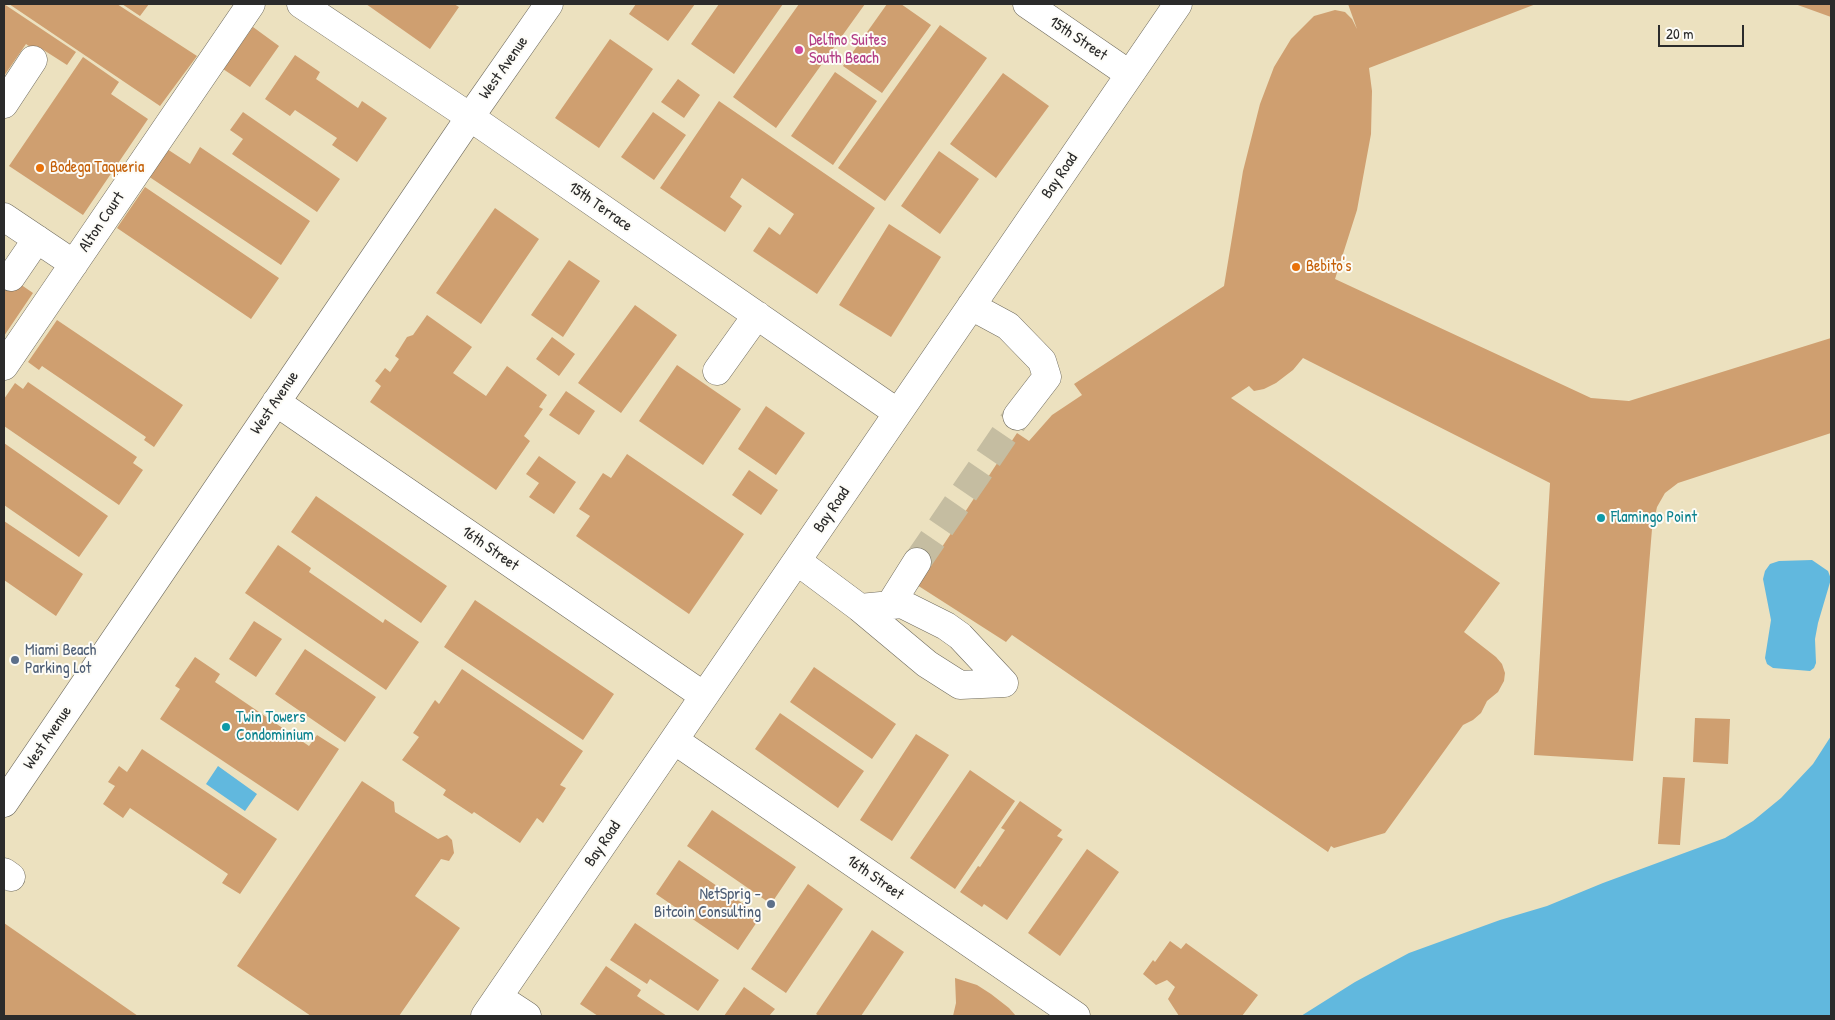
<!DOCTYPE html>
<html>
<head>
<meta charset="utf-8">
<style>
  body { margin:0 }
  #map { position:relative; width:1835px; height:1020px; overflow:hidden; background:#ece1bf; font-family:"Patrick Hand",sans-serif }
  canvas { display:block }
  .frame { position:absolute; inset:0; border:5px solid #2b2b2b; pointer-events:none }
  .scale { position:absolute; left:1658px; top:25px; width:86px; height:22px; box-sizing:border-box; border:2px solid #2b2b2b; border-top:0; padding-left:6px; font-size:15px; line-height:18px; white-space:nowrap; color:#2b2b2b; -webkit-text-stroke:4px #fdfcf7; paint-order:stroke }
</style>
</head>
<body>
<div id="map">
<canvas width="1835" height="1020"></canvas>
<div class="frame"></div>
<div class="scale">20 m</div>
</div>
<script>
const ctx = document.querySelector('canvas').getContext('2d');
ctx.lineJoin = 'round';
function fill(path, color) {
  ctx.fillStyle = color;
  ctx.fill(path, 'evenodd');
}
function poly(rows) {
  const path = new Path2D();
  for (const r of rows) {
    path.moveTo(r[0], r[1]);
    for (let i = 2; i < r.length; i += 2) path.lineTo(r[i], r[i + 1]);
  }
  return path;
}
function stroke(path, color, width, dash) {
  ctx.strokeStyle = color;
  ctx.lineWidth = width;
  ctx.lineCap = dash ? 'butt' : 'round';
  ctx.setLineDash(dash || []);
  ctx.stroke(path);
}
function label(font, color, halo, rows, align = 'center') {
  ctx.font = font + ' "Patrick Hand",sans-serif';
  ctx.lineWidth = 4;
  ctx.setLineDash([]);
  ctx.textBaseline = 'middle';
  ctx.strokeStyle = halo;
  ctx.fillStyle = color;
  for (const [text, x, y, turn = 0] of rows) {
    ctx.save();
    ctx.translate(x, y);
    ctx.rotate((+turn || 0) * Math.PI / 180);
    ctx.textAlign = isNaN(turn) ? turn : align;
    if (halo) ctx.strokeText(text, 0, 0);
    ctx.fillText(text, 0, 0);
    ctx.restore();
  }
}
const water = poly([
  [1812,560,1828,571,1831,579,1818,623,1815,639,1816,663,1814,668,1810,671,1773,668,1767,664,1765,658,1771,620,1763,579,1765,571,1770,564,1779,561],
  [1831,736,1831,1016,1301,1016,1355,982,1409,953,1500,920,1547,906,1603,883,1725,838,1753,821,1781,798,1813,764],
  [218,766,257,794,245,811,206,784]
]);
const building = poly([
  [4,4,76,52,67,65,42,49,39,53,26,44,4,76],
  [9,4,117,4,197,56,160,106],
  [122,4,149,4,140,16],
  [366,4,454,4,459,7,430,49],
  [636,4,695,4,668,41,629,14],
  [719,4,783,4,734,74,691,44],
  [799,4,865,4,776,128,733,97],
  [887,4,901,4,931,25,882,93,843,66],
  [1348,4,1536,4,1369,68,1372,91,1371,134,1357,210,1335,279,1591,398,1629,401,1831,338,1831,433,1678,483,1665,493,1657,507,1652,529,1633,761,1534,755,1550,483,1303,358,1293,370,1276,383,1264,389,1254,391,1249,386,1231,398,1500,583,1464,632,1496,657,1502,664,1505,673,1504,681,1498,692,1487,701,1481,713,1473,720,1463,725,1385,833,1334,848,1331,846,1328,852,1012,635,1006,642,917,585,1017,433,1029,441,1052,415,1082,395,1074,384,1224,286,1243,171,1260,104,1274,67,1291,39,1314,16,1335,10,1345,12,1352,19,1357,29],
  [1795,4,1831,4,1831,17],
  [940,25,987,58,885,201,838,168],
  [253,27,279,46,250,87,223,69],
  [610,39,653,69,599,148,555,118],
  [295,55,320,72,316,79,358,108,362,101,387,118,357,162,332,145,337,138,295,110,290,116,265,99],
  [83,57,119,82,111,94,148,119,83,215,9,166],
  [835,72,877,101,833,165,791,136],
  [1003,73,1049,106,996,178,950,144],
  [678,79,700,95,684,118,661,102],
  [719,101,875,208,817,294,753,251,769,227,780,235,794,214,742,178,730,197,742,206,725,232,660,188],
  [243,112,340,179,317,212,232,154,243,139,230,130],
  [653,112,686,135,654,180,621,157],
  [200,147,310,221,281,265,148,176,167,149,190,164],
  [939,151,979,179,940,234,901,206],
  [145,187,279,278,251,319,117,228],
  [495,208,539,239,481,324,436,293],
  [889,224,941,257,891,337,839,305],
  [569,260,600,281,563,337,531,315],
  [4,273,33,293,4,336],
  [635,305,677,335,621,413,578,383],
  [427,315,472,347,453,373,486,396,507,366,547,395,539,407,543,409,524,436,530,441,496,490,370,402,381,386,375,381,385,368,390,372,399,359,395,356,407,337,413,335],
  [57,320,183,405,154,447,144,440,146,437,42,366,39,370,28,362],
  [552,337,575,354,559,376,536,359],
  [677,365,741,409,703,465,639,421],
  [28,382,137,457,133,463,143,470,119,505,4,426,4,399,15,383,23,389],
  [566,391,595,411,579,435,549,415],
  [766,406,805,433,776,475,738,449],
  [4,443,108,516,79,557,4,505],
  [627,454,744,534,689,614,576,536,590,516,579,509,603,473,611,478],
  [539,456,576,482,554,514,529,497,539,483,526,474],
  [749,470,778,490,761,515,732,495],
  [316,496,447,586,421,623,291,532],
  [4,521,83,574,56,616,4,580],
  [278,545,311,568,309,572,383,623,385,619,419,642,386,690,245,593],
  [475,600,614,694,583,740,444,647],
  [254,621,282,639,256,677,229,659],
  [305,649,376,697,345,742,275,694],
  [195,657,220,674,215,682,309,746,317,735,339,749,298,811,160,719,180,689,175,686],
  [814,667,896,724,872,759,790,702],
  [462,669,583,751,560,785,566,788,543,823,537,818,520,843,474,812,472,814,443,795,446,790,402,760,419,737,413,733,435,700,439,704],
  [780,713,864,771,838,808,755,749],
  [1695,718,1730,719,1728,764,1693,762],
  [916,734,949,755,892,841,860,820],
  [142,749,277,839,240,894,222,883,228,874,130,808,123,818,103,804,115,786,108,782,119,766,127,772],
  [970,770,1015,801,955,889,910,858],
  [1663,777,1685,778,1680,845,1658,844],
  [362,781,394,802,395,812,438,839,447,835,452,840,454,853,449,861,441,859,415,896,460,928,399,1016,311,1016,237,966],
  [1020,801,1062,830,1057,836,1063,839,1007,920,984,904,982,907,960,892,978,866,980,867,1005,830,1001,828],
  [712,810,796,867,771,904,687,846],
  [1087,849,1119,872,1060,956,1028,933],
  [679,860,761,916,738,950,656,894],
  [808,884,843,909,786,993,751,969],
  [4,923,138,1016,4,1016],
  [635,923,719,980,698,1011,650,979,647,984,610,960],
  [872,930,904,952,861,1016,819,1016,816,1014],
  [1170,941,1181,949,1186,943,1258,995,1242,1016,1179,1016,1168,999,1175,987,1167,980,1156,985,1143,974,1153,960,1155,962],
  [606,966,641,990,637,996,667,1016,598,1016,580,1004],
  [955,978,977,985,991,994,1009,1008,1016,1016,953,1016,956,1003],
  [744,987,775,1009,769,1016,724,1016]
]);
const minorTunnel = poly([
  [917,562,1017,416]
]);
const minor = poly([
  [301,4,470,117,898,413],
  [1027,4,1129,74],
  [4,104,33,60],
  [4,217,74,264],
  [11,277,37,239],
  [971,306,1008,326,1042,361,1047,377,1017,416],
  [4,366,251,4],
  [717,371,757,315],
  [276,402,704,696],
  [797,561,860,608,927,664,960,685,1004,683],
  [890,605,917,562],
  [860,608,902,604,946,626,960,636,1004,683],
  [674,740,1076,1016],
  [4,803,470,117,549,4],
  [4,872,11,877],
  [498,997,527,1016],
  [485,1016,1178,4]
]);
const markers = [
  [799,50,5,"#d1479c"],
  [40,168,5,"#e8710a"],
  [1296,267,5,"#e8710a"],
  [1601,518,5,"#0f9aa8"],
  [15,660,5,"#5c6f8a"],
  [226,727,5,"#0f9aa8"],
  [771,904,5,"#5c6f8a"]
];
const streetNames = [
  ["15th Street",1078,39,34],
  ["West Avenue",504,68,-55],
  ["Bay Road",1060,176,-56],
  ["15th Terrace",600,207,35],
  ["Alton Court",102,222,-56],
  ["West Avenue",275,403,-56],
  ["Bay Road",832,510,-56],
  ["16th Street",490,549,35],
  ["West Avenue",48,738,-56],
  ["Bay Road",603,844,-56],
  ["16th Street",875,878,35]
];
const hotelNames = [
  ["Delfino Suites",809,41],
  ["South Beach",809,59]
];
const foodNames = [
  ["Bodega Taqueria",50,168],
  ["Bebito's",1306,267]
];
const cultureNames = [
  ["Flamingo Point",1611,518],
  ["Twin Towers",236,718],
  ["Condominium",236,736]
];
const serviceNames = [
  ["Miami Beach",25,651],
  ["Parking Lot",25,669],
  ["NetSprig -",761,895,"right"],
  ["Bitcoin Consulting",761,913,"right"]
];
fill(water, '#61b8de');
fill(building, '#cf9f70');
stroke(minorTunnel, '#c5bda1', 28, [28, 14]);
stroke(minor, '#6f6b5f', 29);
stroke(minor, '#fff', 28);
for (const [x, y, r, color] of markers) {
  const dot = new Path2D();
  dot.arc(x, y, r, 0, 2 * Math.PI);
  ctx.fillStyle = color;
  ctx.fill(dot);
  stroke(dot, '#fdfcf7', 2);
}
label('16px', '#2b2b2b', '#fdfcf7', streetNames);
label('16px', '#b23c85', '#fdfcf7', hotelNames, 'left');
label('16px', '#c56008', '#fdfcf7', foodNames, 'left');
label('16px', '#0d838f', '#fdfcf7', cultureNames, 'left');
label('16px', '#4e5e75', '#fdfcf7', serviceNames, 'left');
</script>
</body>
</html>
